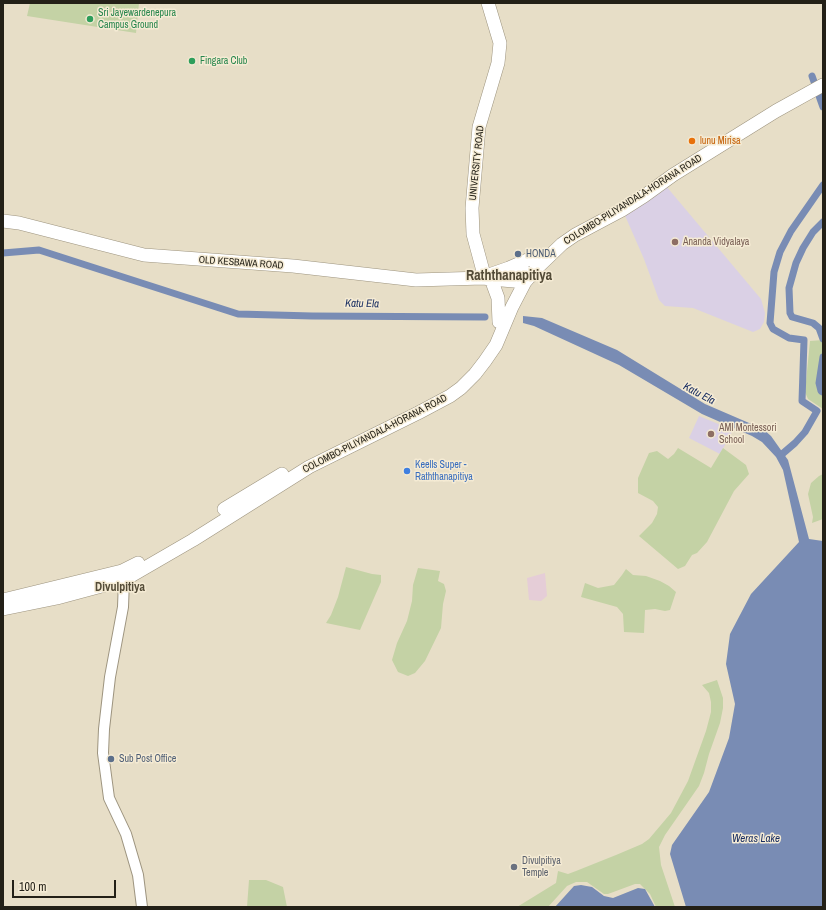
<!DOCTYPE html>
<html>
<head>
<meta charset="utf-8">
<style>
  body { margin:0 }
  #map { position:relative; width:826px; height:910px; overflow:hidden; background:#e7dec7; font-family:"Archivo Narrow",sans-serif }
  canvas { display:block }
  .frame { position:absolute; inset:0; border:4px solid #232017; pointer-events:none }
  .scale { position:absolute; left:12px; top:880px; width:104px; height:18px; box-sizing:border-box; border:2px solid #232017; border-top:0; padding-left:5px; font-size:12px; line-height:14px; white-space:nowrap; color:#232017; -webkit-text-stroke:3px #f5ebd4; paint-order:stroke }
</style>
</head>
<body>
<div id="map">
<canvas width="826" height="910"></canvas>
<div class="frame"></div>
<div class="scale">100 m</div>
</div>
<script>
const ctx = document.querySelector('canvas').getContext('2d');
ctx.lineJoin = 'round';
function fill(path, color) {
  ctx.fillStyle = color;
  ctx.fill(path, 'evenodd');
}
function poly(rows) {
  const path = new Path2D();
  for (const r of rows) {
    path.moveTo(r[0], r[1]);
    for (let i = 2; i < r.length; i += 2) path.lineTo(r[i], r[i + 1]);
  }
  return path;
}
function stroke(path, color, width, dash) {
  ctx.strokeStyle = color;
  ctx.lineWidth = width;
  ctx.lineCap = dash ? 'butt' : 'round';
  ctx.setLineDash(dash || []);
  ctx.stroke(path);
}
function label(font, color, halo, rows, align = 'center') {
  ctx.font = font + ' "Archivo Narrow",sans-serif';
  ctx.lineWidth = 3;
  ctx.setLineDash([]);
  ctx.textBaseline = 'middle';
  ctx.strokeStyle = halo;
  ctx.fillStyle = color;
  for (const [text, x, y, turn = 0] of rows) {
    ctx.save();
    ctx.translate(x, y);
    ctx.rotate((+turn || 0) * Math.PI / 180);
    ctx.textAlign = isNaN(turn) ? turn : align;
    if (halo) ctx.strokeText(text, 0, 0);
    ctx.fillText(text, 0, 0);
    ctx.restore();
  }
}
const industrial = poly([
  [545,573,547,596,541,601,529,600,527,578]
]);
const education = poly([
  [666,186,761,299,765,313,764,322,760,329,753,332,693,308,665,306,659,300,644,259,623,211],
  [699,416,733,430,720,454,689,438]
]);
const green = poly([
  [30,3,139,3,136,33,27,16],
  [823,340,823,409,808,399,805,392,810,341],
  [678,448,711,468,723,448,746,465,749,474,734,491,707,542,697,553,692,555,685,566,678,569,639,536,652,523,657,514,658,507,653,501,638,493,638,478,649,453,657,451,668,459,674,454],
  [823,474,823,519,812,523,813,517,808,494,811,483,819,476],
  [346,567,372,574,381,575,381,582,360,630,326,623,331,615,338,597],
  [418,568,440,571,438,581,444,584,446,591,443,604,441,628,425,661,415,673,408,676,398,672,392,660,397,643,407,621,412,601,413,585],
  [626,569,633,575,646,576,660,581,669,586,676,592,670,610,665,611,655,609,645,610,644,633,624,632,623,614,617,607,581,597,585,583,598,588,614,585,622,575],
  [717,680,723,698,723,708,720,723,709,754,704,773,699,786,665,835,659,847,661,865,675,907,656,907,650,894,640,884,635,884,608,894,604,894,587,882,576,882,567,886,548,907,517,907,556,883,558,871,568,874,576,871,616,855,642,844,649,839,671,813,688,781,706,731,711,712,711,702,709,693,702,685],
  [249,880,266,880,283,887,287,907,247,907]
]);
const water = poly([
  [523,316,542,318,617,350,705,404,763,429,771,436,788,460,809,539,823,541,823,907,686,907,670,854,672,845,709,792,729,738,735,704,726,664,730,634,751,594,799,542,783,470,776,457,762,442,752,436,702,414,619,365,534,326,523,323],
  [581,885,592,887,604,896,613,898,638,888,645,889,655,907,555,907,574,886]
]);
const canal = poly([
  [812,76,823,107],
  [823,222,813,232,803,248,796,263,789,288,790,313,792,317,813,323,819,328,823,339],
  [3,253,39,250,238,314,312,316,485,317],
  [823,357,819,383,821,391,823,392],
  [781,455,795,443,805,432,817,411,802,401,804,340,789,338,773,329,770,323,774,272,780,252,791,231,823,185]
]);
const minor = poly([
  [122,573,124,580,123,607,110,677,104,729,103,753,109,798,126,834,138,875,142,907]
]);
const major = poly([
  [3,221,19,223,144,255,293,266,416,280,483,278,491,279,525,282],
  [509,268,539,255],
  [486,276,509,268,524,272,531,276],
  [483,278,483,271,473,234,472,208,479,127,498,63,500,43,488,3],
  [491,279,498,298,499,322],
  [224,509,282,474],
  [3,600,122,571,138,563],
  [3,609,57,598,124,580,193,540,309,467,418,413,450,396,461,388,475,374,485,361,496,345,512,307,525,282,537,268,562,244,575,235,622,210,644,196,673,175,776,111,823,85]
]);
const markers = [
  [90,19,4,"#2e9e5b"],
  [192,61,4,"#2e9e5b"],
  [692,141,4,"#e8710a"],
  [675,242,4,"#8d6e63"],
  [518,254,4,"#5c6f8a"],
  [711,434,4,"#8d6e63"],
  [407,471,4,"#3f7fe0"],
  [111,759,4,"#5c6f8a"],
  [514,867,4,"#6b7280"]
];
const leisureNames = [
  ["Sri Jayewardenepura",98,13],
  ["Campus Ground",98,25],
  ["Fingara Club",200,61]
];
const foodNames = [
  ["lunu Mirisa",700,141]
];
const streetNames = [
  ["UNIVERSITY ROAD",477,163,-84],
  ["COLOMBO-PILIYANDALA-HORANA ROAD",633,200,-32],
  ["OLD KESBAWA ROAD",241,263,4],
  ["COLOMBO-PILIYANDALA-HORANA ROAD",375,434,-27]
];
const educationNames = [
  ["Ananda Vidyalaya",683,242],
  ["AMI Montessori",719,428],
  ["School",719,440]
];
const serviceNames = [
  ["HONDA",526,254],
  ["Sub Post Office",119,759]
];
const shopNames = [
  ["Keells Super -",415,465],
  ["Raththanapitiya",415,477]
];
const worshipNames = [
  ["Divulpitiya",522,861],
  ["Temple",522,873]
];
const waterNames = [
  ["Katu Ela",362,304,1],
  ["Katu Ela",699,394,28],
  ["Weras Lake",756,839]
];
const quarterNames = [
  ["Divulpitiya",120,588]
];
const districtNames = [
  ["Raththanapitiya",509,276]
];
fill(industrial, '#e5cdd7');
fill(education, '#dad0e5');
fill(green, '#c4d2a5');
fill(water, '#798cb4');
stroke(canal, '#798cb4', 7);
stroke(minor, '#9d947f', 12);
stroke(major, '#9d947f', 14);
stroke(minor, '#fff', 10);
stroke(major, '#fff', 13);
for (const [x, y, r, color] of markers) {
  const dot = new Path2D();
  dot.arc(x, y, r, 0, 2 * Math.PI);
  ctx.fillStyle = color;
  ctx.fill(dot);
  stroke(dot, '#f5ebd4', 1.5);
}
label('10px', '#27864d', '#f5ebd4', leisureNames, 'left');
label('10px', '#c56008', '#f5ebd4', foodNames, 'left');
label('10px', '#232017', '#f5ebd4', streetNames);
label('10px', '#785e54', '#f5ebd4', educationNames, 'left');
label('10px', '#4e5e75', '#f5ebd4', serviceNames, 'left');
label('10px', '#366cbe', '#f5ebd4', shopNames, 'left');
label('10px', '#5b616d', '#f5ebd4', worshipNames, 'left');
label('italic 11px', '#1a2f62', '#f5ebd4', waterNames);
label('bold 12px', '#534b37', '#f5ebd4', quarterNames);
label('bold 14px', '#534b37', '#f5ebd4', districtNames);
</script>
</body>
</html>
